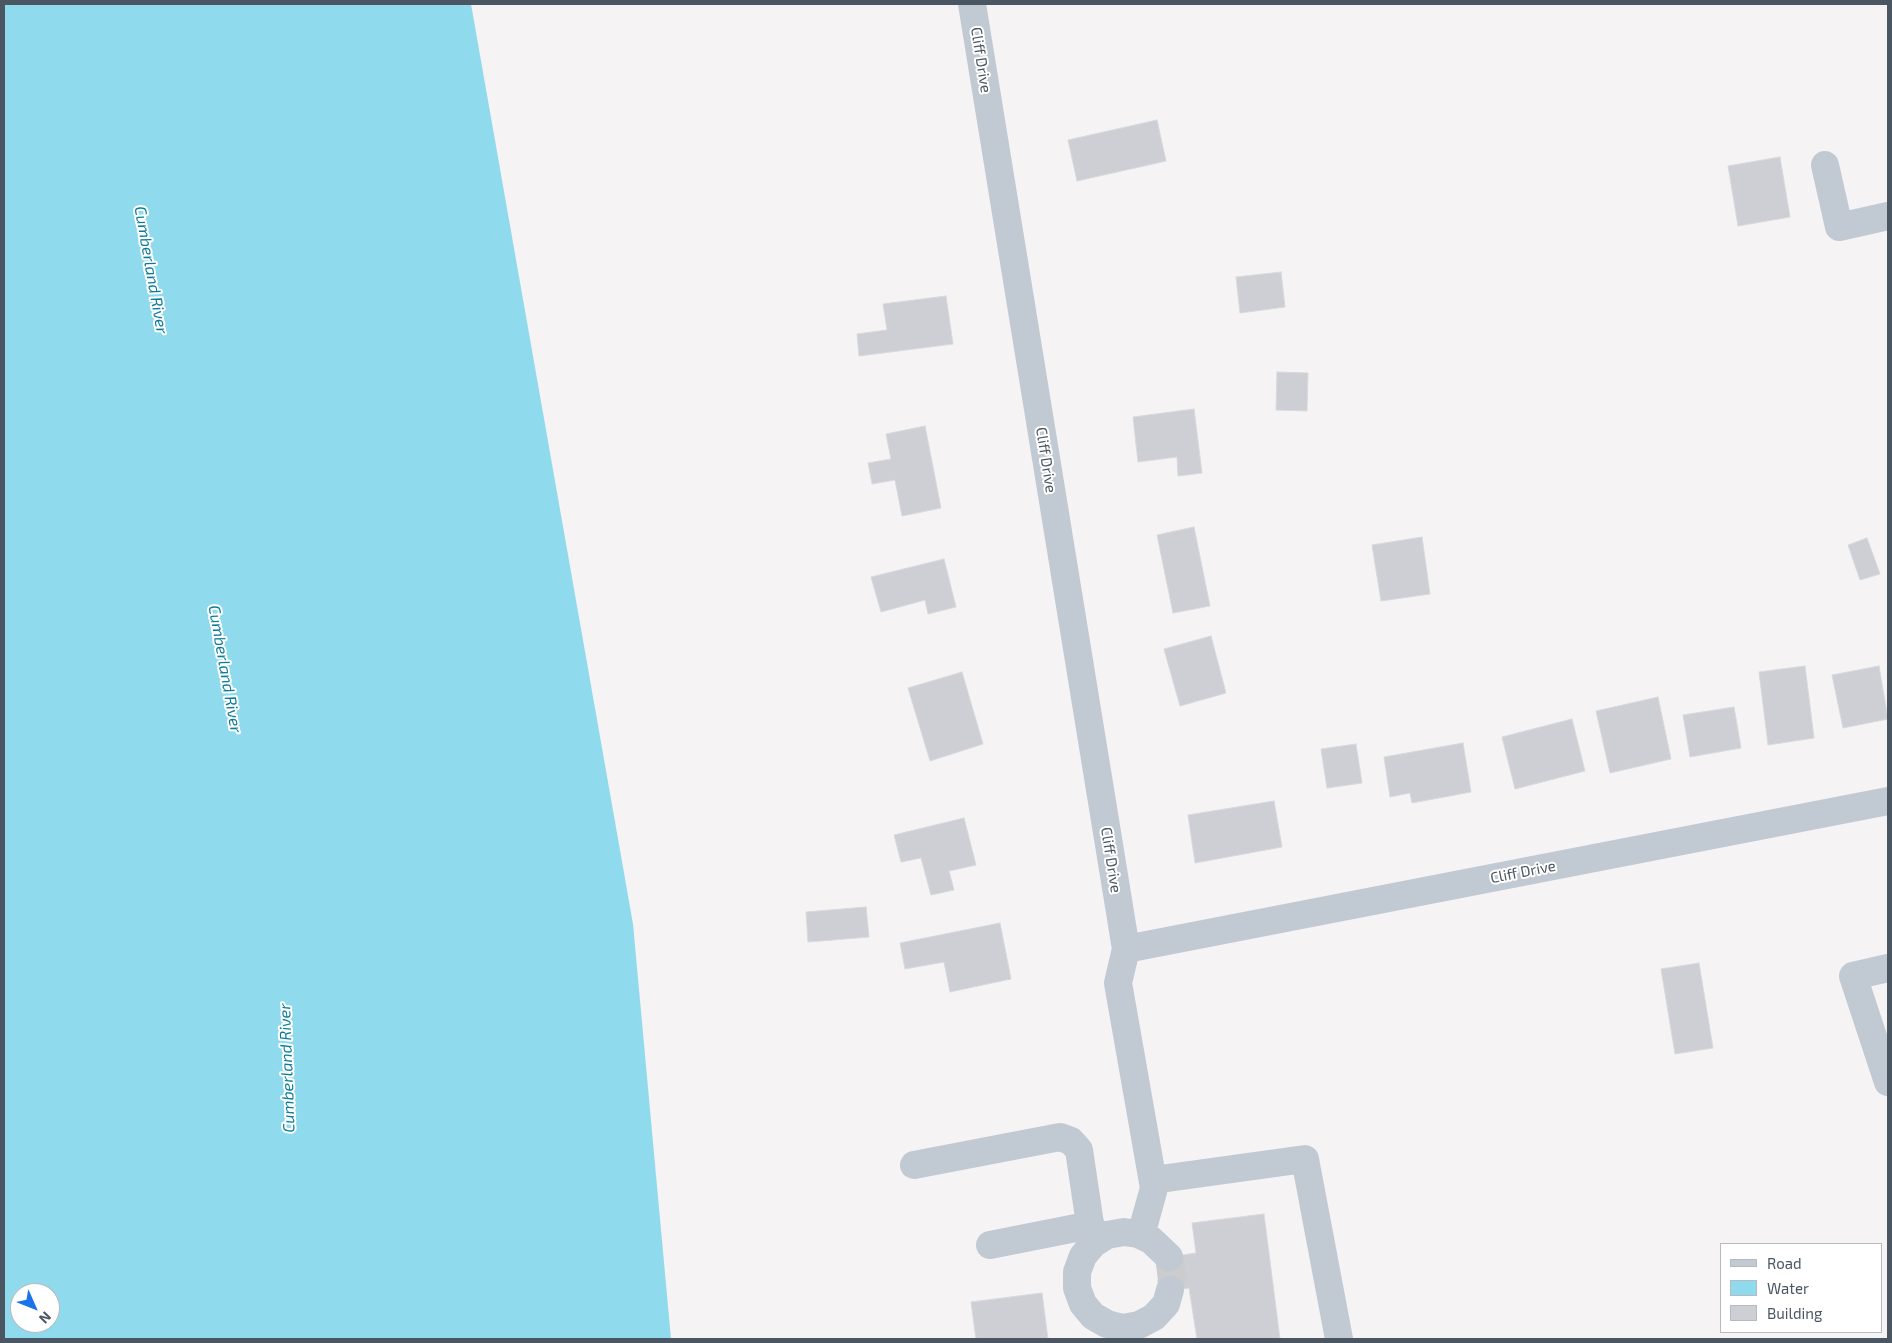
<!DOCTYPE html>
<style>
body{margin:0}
#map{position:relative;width:1892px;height:1343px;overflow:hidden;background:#f5f3f3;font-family:"Exo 2",sans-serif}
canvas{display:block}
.frame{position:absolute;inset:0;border:5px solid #4a5661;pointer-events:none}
.legend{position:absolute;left:1720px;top:1243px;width:162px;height:90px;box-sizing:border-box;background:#fff;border:1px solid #b7bbc0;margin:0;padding:6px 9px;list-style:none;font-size:15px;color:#4a5661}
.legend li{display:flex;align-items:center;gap:10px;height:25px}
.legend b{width:25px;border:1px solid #b7bbc0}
.north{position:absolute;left:10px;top:1283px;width:50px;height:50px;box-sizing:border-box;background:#fff;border:1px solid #b7bbc0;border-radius:50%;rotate:134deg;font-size:14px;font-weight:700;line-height:20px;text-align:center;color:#4a5661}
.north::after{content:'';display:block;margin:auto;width:18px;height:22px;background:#1a73e8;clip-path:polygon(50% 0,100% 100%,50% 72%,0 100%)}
</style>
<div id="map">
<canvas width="1892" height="1343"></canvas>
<div class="frame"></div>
<ul class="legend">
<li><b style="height:6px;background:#c1cad2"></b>Road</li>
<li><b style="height:14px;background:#90daee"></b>Water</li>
<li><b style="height:14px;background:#cdcfd5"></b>Building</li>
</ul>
<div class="north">N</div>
</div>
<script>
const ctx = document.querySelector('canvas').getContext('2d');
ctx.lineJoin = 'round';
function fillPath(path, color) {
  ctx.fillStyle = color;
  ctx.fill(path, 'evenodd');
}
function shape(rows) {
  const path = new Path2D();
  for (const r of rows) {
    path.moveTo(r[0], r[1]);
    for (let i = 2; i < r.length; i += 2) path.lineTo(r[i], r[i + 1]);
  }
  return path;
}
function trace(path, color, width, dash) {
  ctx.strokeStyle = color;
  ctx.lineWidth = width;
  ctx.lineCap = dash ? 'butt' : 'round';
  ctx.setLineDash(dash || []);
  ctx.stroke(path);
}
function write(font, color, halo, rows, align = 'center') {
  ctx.font = font + ' "Exo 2",sans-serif';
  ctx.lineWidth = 4;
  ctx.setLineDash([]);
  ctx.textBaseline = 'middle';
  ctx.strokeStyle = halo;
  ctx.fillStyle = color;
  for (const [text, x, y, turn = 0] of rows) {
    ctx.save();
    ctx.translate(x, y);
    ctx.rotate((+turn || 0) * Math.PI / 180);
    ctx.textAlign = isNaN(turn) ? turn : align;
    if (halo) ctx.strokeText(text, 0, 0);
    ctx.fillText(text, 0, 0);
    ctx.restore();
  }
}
fillPath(shape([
 [4,4,471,4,633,924,671,1339,4,1339],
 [20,1293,50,1293,50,1323,20,1323]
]), '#90daee');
const building = shape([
 [1157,120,1166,161,1077,181,1068,140,1157,120],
 [1780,157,1790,217,1738,226,1728,166,1780,157],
 [1281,272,1285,307,1240,313,1236,277,1281,272],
 [946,296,953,344,859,356,857,334,887,330,883,304,946,296],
 [1277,372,1308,373,1307,411,1276,410,1277,372],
 [1194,409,1202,473,1178,476,1177,457,1138,462,1133,417,1194,409],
 [925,426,941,508,902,516,895,480,872,484,868,463,891,459,886,434,925,426],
 [1194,527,1210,606,1173,613,1157,535,1194,527],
 [1422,537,1430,594,1381,601,1372,545,1422,537],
 [1867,538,1880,574,1860,580,1848,545,1867,538],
 [944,559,956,607,928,614,925,600,881,612,871,577,944,559],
 [1211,636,1226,693,1180,706,1164,649,1211,636],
 [1805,666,1814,738,1768,745,1759,672,1805,666],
 [1879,666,1888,719,1843,728,1832,675,1879,666],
 [962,672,983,744,930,761,908,688,962,672],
 [1658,697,1671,759,1610,773,1596,711,1658,697],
 [1734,707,1741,748,1690,757,1683,715,1734,707],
 [1572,719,1585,771,1515,789,1502,737,1572,719],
 [1463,743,1471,792,1412,803,1410,793,1390,797,1384,757,1463,743],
 [1356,744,1362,783,1327,788,1321,749,1356,744],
 [1274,801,1282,847,1195,863,1188,815,1274,801],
 [964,818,976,865,949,871,954,890,931,895,921,858,901,862,894,835,964,818],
 [866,907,869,937,808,942,806,912,866,907],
 [1000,923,1011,979,950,992,944,962,905,969,900,943,1000,923],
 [1699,963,1713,1048,1675,1054,1661,969,1699,963],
 [1264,1214,1280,1339,1197,1339,1189,1288,1167,1291,1162,1258,1196,1253,1192,1223,1264,1214],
 [1042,1293,1048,1339,976,1339,971,1302,1042,1293]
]);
fillPath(building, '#cdcfd5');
trace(building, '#d7d9de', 1);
trace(shape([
 [1169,1257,1172,1279,1170,1290]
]), '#caccce', 28, [28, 14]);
trace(shape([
 [972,4,1126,949,1888,801],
 [1825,165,1839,227,1888,216],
 [1126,949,1118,983,1154,1188,1141,1235],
 [1888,968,1853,976,1888,1082],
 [914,1165,1060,1137,1071,1141,1079,1150,1093,1244],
 [1153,1180,1305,1159,1339,1339],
 [990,1245,1091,1225],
 [1169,1257,1151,1240,1138,1234,1124,1232,1107,1235,1093,1244,1083,1256,1077,1272,1077,1288,1083,1304,1093,1316,1107,1324,1123,1328,1139,1325,1154,1317,1166,1304,1170,1290]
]), '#c1cad2', 28);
write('15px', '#4a5661', '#fff', [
 ["Cliff Drive",981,60,81],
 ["Cliff Drive",1046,460,81],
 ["Cliff Drive",1111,860,81],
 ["Cliff Drive",1523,872,-11]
]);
write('italic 16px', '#0c7c9b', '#fff', [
 ["Cumberland River",151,270,80],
 ["Cumberland River",225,669,80],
 ["Cumberland River",287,1068,-92]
]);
</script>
